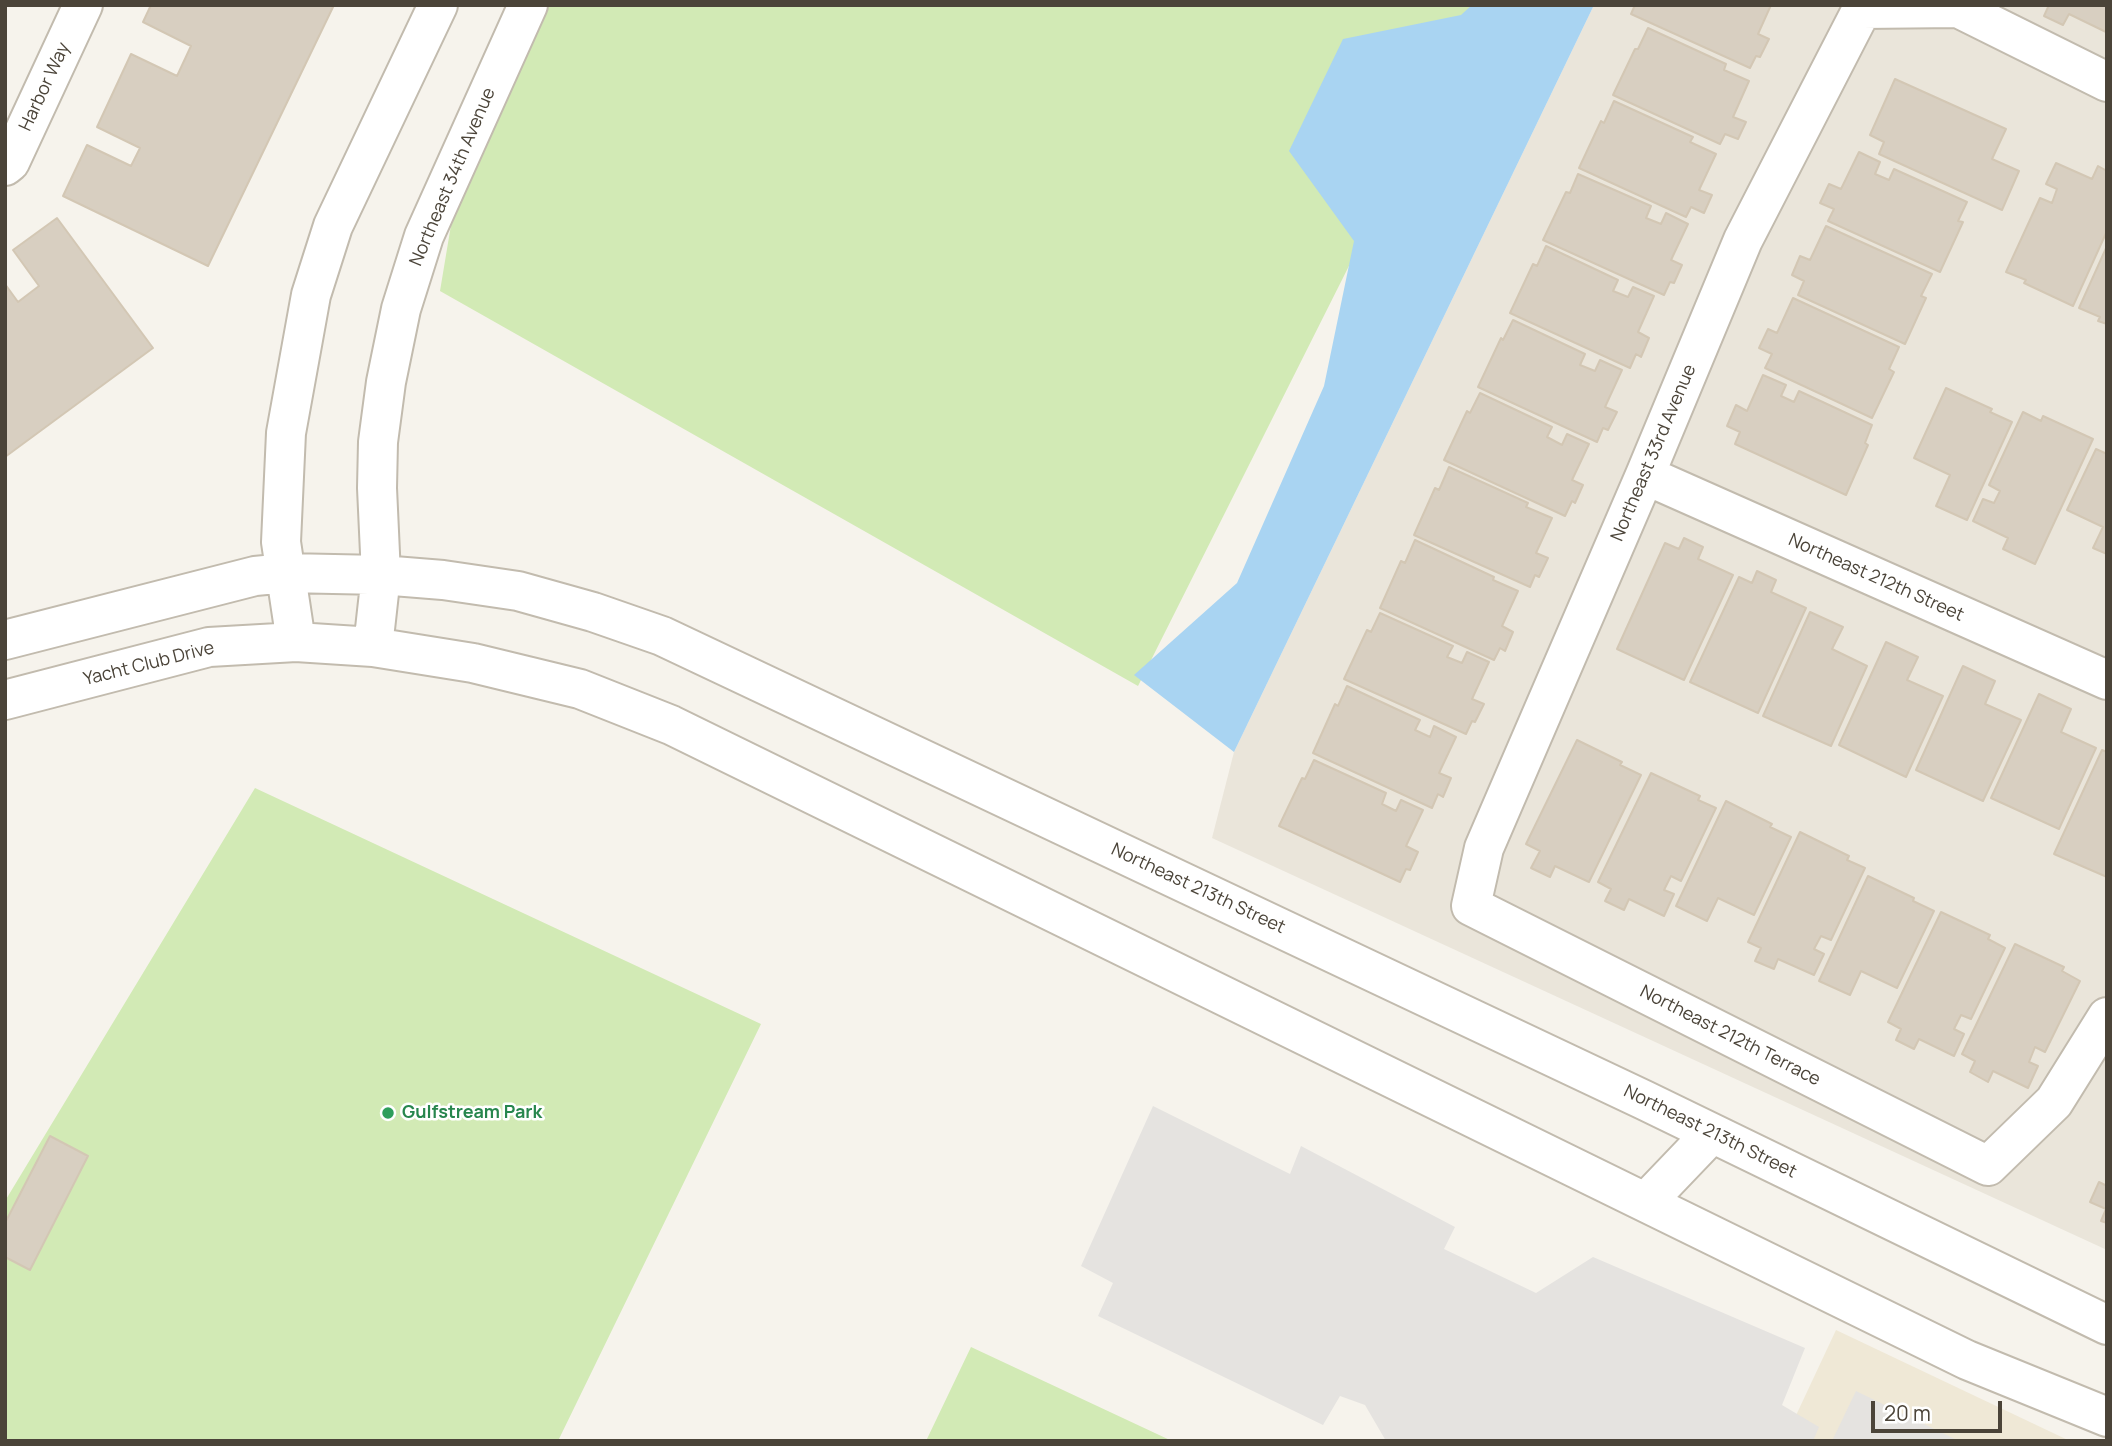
<!DOCTYPE html>
<style>
body{margin:0}
#map{position:relative;width:2112px;height:1446px;overflow:hidden;background:#f6f3ec;font-family:Manrope,sans-serif}
canvas{display:block}
.frame{position:absolute;inset:0;border:7px solid #4b4439;pointer-events:none}
.scale{position:absolute;left:1871px;top:1401px;width:131px;height:32px;box-sizing:border-box;border:4px solid #4b4439;border-top:0;padding-left:9px;font-size:21px;line-height:24px;white-space:nowrap;color:#4b4439;-webkit-text-stroke:5px #fff;paint-order:stroke}
</style>
<div id="map">
<canvas width="2112" height="1446"></canvas>
<div class="frame"></div>
<div class="scale">20 m</div>
</div>
<script>
const ctx = document.querySelector('canvas').getContext('2d');
ctx.lineJoin = 'round';
function fillPath(path, color) {
  ctx.fillStyle = color;
  ctx.fill(path, 'evenodd');
}
function shape(rows) {
  const path = new Path2D();
  for (const r of rows) {
    path.moveTo(r[0], r[1]);
    for (let i = 2; i < r.length; i += 2) path.lineTo(r[i], r[i + 1]);
  }
  return path;
}
function trace(path, color, width, dash) {
  ctx.strokeStyle = color;
  ctx.lineWidth = width;
  ctx.lineCap = dash ? 'butt' : 'round';
  ctx.setLineDash(dash || []);
  ctx.stroke(path);
}
function write(font, color, halo, rows, align = 'center') {
  ctx.font = font + ' Manrope,sans-serif';
  ctx.lineWidth = 5;
  ctx.setLineDash([]);
  ctx.textBaseline = 'middle';
  ctx.strokeStyle = halo;
  ctx.fillStyle = color;
  for (const [text, x, y, turn = 0] of rows) {
    ctx.save();
    ctx.translate(x, y);
    ctx.rotate((+turn || 0) * Math.PI / 180);
    ctx.textAlign = isNaN(turn) ? turn : align;
    if (halo) ctx.strokeText(text, 0, 0);
    ctx.fillText(text, 0, 0);
    ctx.restore();
  }
}
fillPath(shape([
 [1594,5,2107,5,2107,1250,1212,838,1234,752]
]), '#eae5da');
fillPath(shape([
 [1836,1330,2070,1441,1784,1441]
]), '#efe8d6');
fillPath(shape([
 [535,5,1480,5,1138,686,440,291,463,153],
 [255,788,761,1024,558,1441,5,1441,5,1201],
 [971,1347,1172,1441,926,1441]
]), '#d2eab5');
fillPath(shape([
 [1153,1106,1290,1174,1301,1146,1455,1227,1444,1249,1536,1293,1593,1257,1805,1348,1782,1405,1819,1427,1813,1441,1386,1441,1365,1405,1340,1396,1323,1425,1098,1316,1113,1283,1081,1266],
 [1856,1391,1959,1441,1832,1441]
]), '#e5e3e0');
fillPath(shape([
 [1472,5,1594,5,1234,752,1134,675,1237,583,1324,386,1354,241,1289,151,1343,39,1461,15]
]), '#a9d4f2');
const building = shape([
 [151,5,334,5,208,266,63,196,87,145,131,166,140,148,97,127,131,54,177,76,191,46,143,22,151,5],
 [1635,5,1771,5,1758,34,1769,39,1760,57,1756,56,1750,68,1631,14,1635,5],
 [2049,5,2107,5,2107,30,2106,32,2069,14,2063,25,2044,16,2049,5],
 [1648,28,1726,64,1724,70,1749,81,1733,117,1746,122,1738,139,1725,134,1720,144,1613,95,1635,49,1638,49,1648,28],
 [1895,79,2006,129,1992,159,2019,171,2002,210,1879,154,1884,142,1870,135,1895,79],
 [1614,101,1693,137,1690,142,1716,154,1699,190,1712,195,1704,213,1691,207,1686,217,1579,168,1601,121,1604,123,1614,101],
 [1859,152,1880,162,1875,174,1889,180,1894,169,1967,202,1958,221,1963,222,1940,272,1828,221,1834,209,1820,203,1829,184,1841,189,1859,152],
 [2056,163,2092,179,2098,166,2107,171,2107,231,2073,306,2024,283,2026,280,2006,272,2040,198,2052,203,2057,189,2046,184,2056,163],
 [1578,174,1651,206,1646,218,1661,224,1666,213,1688,224,1671,260,1682,265,1674,283,1670,282,1664,295,1543,240,1566,192,1570,193,1578,174],
 [57,218,153,348,5,457,5,284,18,302,39,286,13,250,57,218],
 [1826,226,1932,274,1921,296,1926,298,1905,344,1798,295,1804,281,1792,275,1800,256,1810,260,1826,226],
 [1546,246,1618,280,1613,291,1628,297,1633,287,1654,296,1638,332,1649,338,1641,357,1636,354,1630,368,1510,313,1533,264,1537,266,1546,246],
 [2107,246,2107,324,2098,321,2100,317,2079,308,2107,246],
 [1793,298,1899,347,1889,369,1894,372,1872,418,1765,368,1772,354,1759,348,1768,329,1777,333,1793,298],
 [1513,320,1585,354,1580,365,1595,371,1600,360,1622,370,1605,407,1617,412,1608,430,1603,428,1597,442,1478,387,1501,338,1503,340,1513,320],
 [1763,375,1786,385,1781,396,1794,402,1799,391,1872,425,1865,443,1868,445,1846,495,1735,444,1740,432,1727,426,1736,405,1747,411,1763,375],
 [1946,388,1992,409,1990,412,2012,422,1967,520,1936,506,1950,475,1914,458,1946,388],
 [1480,393,1552,427,1547,437,1562,445,1567,434,1589,444,1572,480,1583,485,1575,503,1572,501,1565,516,1444,460,1467,411,1470,413,1480,393],
 [2023,412,2041,421,2043,416,2093,439,2035,564,2003,549,2008,538,1973,521,1983,499,1994,503,2000,491,1989,485,2023,412],
 [2096,449,2107,454,2107,554,2093,548,2103,527,2067,510,2096,449],
 [1449,467,1528,503,1526,507,1552,518,1536,553,1548,558,1539,577,1535,575,1530,587,1414,535,1435,488,1439,490,1449,467],
 [1684,538,1703,547,1698,559,1733,575,1684,680,1617,649,1665,543,1679,549,1684,538],
 [1415,540,1494,577,1493,580,1518,591,1502,626,1513,632,1505,651,1500,648,1494,660,1380,608,1401,561,1405,563,1415,540],
 [1757,571,1776,580,1771,592,1806,608,1758,713,1690,682,1739,577,1752,583,1757,571],
 [1810,612,1843,627,1832,649,1867,666,1831,746,1763,716,1810,612],
 [1380,613,1453,646,1447,657,1462,663,1467,652,1489,662,1472,699,1484,704,1475,722,1472,721,1466,734,1344,679,1367,630,1371,632,1380,613],
 [1886,642,1918,657,1907,680,1943,696,1906,777,1839,745,1886,642],
 [1963,666,1995,681,1985,704,2021,720,1983,801,1916,770,1963,666],
 [1347,686,1420,720,1415,730,1430,737,1434,726,1456,737,1439,773,1451,778,1443,797,1438,794,1432,808,1313,753,1335,704,1338,706,1347,686],
 [2039,694,2071,709,2061,732,2096,748,2059,829,1991,798,2039,694],
 [1577,740,1622,762,1620,765,1641,775,1589,882,1555,866,1550,877,1531,868,1540,851,1526,844,1577,740],
 [2102,750,2107,752,2107,877,2054,854,2102,750],
 [1314,760,1386,793,1382,804,1396,811,1401,800,1423,810,1406,846,1418,852,1410,870,1406,869,1400,882,1279,826,1302,778,1305,779,1314,760],
 [1651,773,1700,796,1698,800,1716,808,1681,881,1671,876,1664,890,1674,894,1664,916,1629,899,1624,910,1605,901,1611,889,1598,882,1651,773],
 [1726,801,1772,824,1770,827,1791,837,1754,915,1718,898,1707,921,1676,906,1726,801],
 [1800,832,1849,856,1847,860,1865,868,1831,940,1821,936,1814,949,1824,954,1814,975,1778,959,1774,969,1755,961,1761,948,1748,942,1800,832],
 [1868,876,1914,898,1913,901,1934,911,1897,988,1861,971,1850,995,1819,981,1868,876],
 [1941,912,1990,935,1988,939,2005,948,1971,1019,1961,1015,1954,1029,1964,1034,1954,1056,1919,1039,1914,1049,1896,1040,1901,1029,1888,1022,1941,912],
 [2015,944,2064,967,2062,971,2080,981,2045,1052,2035,1047,2029,1062,2038,1066,2028,1088,1993,1071,1988,1082,1970,1072,1975,1061,1962,1054,2015,944],
 [50,1136,88,1156,30,1270,5,1257,5,1223,50,1136],
 [2099,1182,2107,1186,2107,1223,2101,1221,2106,1209,2090,1202,2099,1182]
]);
fillPath(building, '#d8cfc1');
trace(building, '#d3c7b4', 2);
const minor = shape([
 [2107,82,1958,8,1862,9,1743,240,1645,475,1484,848,1471,906,1988,1166,2054,1102,2107,1017],
 [5,166,10,162,83,5],
 [1645,475,2107,680],
 [5,640,255,576,286,573,381,575,443,580,518,591,593,612,662,636,1644,1100,2107,1325],
 [296,642,281,542,286,433,311,295,333,226,438,5],
 [373,647,381,575,377,488,378,442,386,382,401,309,424,236,528,5],
 [5,700,209,647,296,642,373,647,473,663,580,689,671,725,1967,1360,2107,1417],
 [1646,1202,1712,1133]
]);
trace(minor, '#c2bbae', 42);
trace(minor, '#fff', 38);
for (const [x, y, r, color] of [
 [388,1113,7,"#2e9e5b"]
]) {
  const dot = new Path2D();
  dot.arc(x, y, r, 0, 2 * Math.PI);
  ctx.fillStyle = color;
  ctx.fill(dot);
  trace(dot, '#fff', 2.5);
}
write('18px', '#4b4439', '#fff', [
 ["Harbor Way",45,87,-65],
 ["Northeast 34th Avenue",453,177,-67],
 ["Northeast 33rd Avenue",1654,453,-67],
 ["Northeast 212th Street",1876,578,24],
 ["Yacht Club Drive",149,664,-14],
 ["Northeast 213th Street",1198,889,25],
 ["Northeast 212th Terrace",1730,1036,27],
 ["Northeast 213th Street",1710,1132,26]
]);
write('bold 18px', '#27864d', '#fff', [
 ["Gulfstream Park",402,1113]
], 'left');
</script>
